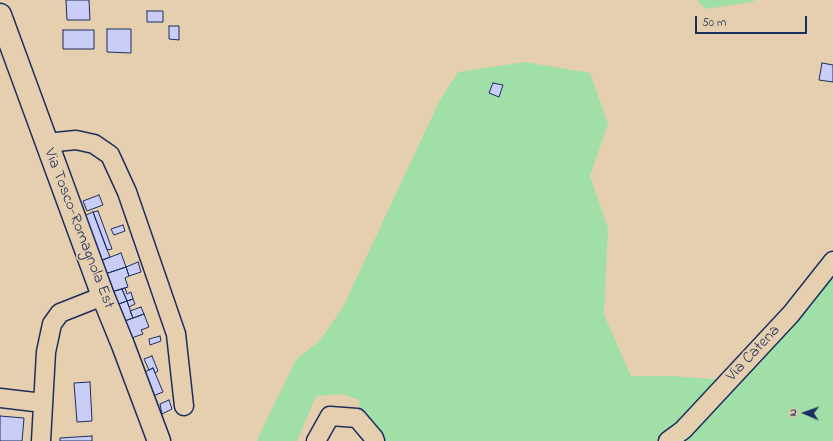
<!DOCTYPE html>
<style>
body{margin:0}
#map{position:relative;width:833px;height:441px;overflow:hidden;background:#e6cfaf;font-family:"Indie Flower",sans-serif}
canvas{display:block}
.north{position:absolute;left:785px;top:393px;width:40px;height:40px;-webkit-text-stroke:3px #e6cfaf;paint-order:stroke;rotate:272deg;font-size:11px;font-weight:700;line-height:16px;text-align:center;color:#1b2f5e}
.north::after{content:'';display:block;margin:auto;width:14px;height:18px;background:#1b2f5e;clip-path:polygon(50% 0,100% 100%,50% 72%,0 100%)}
.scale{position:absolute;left:695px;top:16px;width:112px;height:18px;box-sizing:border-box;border:2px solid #1b2f5e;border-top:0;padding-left:5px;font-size:12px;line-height:14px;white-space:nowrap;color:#1b2f5e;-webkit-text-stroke:3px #e6cfaf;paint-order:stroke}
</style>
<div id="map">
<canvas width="833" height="441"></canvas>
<div class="north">N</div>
<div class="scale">50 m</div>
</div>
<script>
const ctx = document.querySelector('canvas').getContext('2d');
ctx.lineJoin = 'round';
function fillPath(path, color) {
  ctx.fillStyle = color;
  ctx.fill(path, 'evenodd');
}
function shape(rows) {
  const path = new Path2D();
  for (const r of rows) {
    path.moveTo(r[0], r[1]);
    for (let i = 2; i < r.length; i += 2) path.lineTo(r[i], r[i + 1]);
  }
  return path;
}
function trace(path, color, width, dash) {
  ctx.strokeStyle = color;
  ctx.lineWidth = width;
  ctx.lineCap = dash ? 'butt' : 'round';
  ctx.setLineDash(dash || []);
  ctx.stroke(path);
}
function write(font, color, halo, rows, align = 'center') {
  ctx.font = font + ' "Indie Flower",sans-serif';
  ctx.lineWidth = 3.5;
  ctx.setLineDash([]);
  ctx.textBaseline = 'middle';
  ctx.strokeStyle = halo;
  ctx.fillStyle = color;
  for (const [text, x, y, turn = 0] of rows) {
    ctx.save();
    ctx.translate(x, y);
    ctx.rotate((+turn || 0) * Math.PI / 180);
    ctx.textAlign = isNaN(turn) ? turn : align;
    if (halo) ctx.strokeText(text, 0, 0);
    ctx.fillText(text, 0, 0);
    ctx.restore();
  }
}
fillPath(shape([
 [698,0,755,0,752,2,706,9,698,2],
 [525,62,590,73,608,124,590,176,608,228,604,315,631,376,672,376,742,381,833,268,833,441,362,441,359,400,343,394,316,396,297,441,257,441,264,425,296,360,319,341,342,309,440,100,458,72]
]), '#a0dfa7');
const building = shape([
 [66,0,89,0,90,20,67,20,66,0],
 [147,11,163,11,163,22,147,22,147,11],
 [169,26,179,26,179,40,169,39,169,26],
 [107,29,131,29,131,53,107,52,107,29],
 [63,30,94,30,94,49,63,49,63,30],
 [822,63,833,65,833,82,819,80,822,63],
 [493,83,503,85,499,97,489,93,493,83],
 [99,195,103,205,87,211,83,201,99,195],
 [98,211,112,249,107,250,93,212,98,211],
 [93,212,110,257,100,261,84,216,93,212],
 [123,225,125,231,114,235,111,229,123,225],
 [121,253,126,267,105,274,100,261,121,253],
 [138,262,141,272,129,276,126,267,138,262],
 [126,267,129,276,125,278,128,287,111,292,105,274,126,267],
 [125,288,127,294,131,292,133,299,127,301,122,289,125,288],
 [122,289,127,301,116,305,111,292,122,289],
 [133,299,135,304,129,307,127,301,133,299],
 [127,301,133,318,122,322,116,305,127,301],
 [141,307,144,314,133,318,130,311,141,307],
 [144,314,149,327,141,330,143,334,129,339,122,322,144,314],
 [160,336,161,341,150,345,149,339,160,336],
 [152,356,158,371,155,373,153,368,149,370,144,359,152,356],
 [153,368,163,392,153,396,143,373,153,368],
 [90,382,92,421,77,422,74,383,90,382],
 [169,400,172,409,162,414,160,404,169,400],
 [0,416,24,418,22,441,0,441,0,416],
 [92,436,92,441,60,441,60,438,92,436]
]);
fillPath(building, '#cacef6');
trace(building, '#1b2f5e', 1);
const minor = shape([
 [46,143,76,140,94,144,110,155,127,192,176,334,184,406],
 [0,398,43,403],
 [41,441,46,352,52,324,60,313,103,296],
 [316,441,330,416,357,418,374,438,375,441],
 [668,441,683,430,791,314,833,261]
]);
const major = shape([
 [0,15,103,296,123,345,159,441]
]);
trace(minor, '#1b2f5e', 21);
trace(major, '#1b2f5e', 25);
trace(minor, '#e6cfaf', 18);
trace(major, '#e6cfaf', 22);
write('16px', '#1b2f5e', '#e6cfaf', [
 ["Via Tosco-Romagnola Est",78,229,69],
 ["Via Catena",754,354,-47]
]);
</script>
